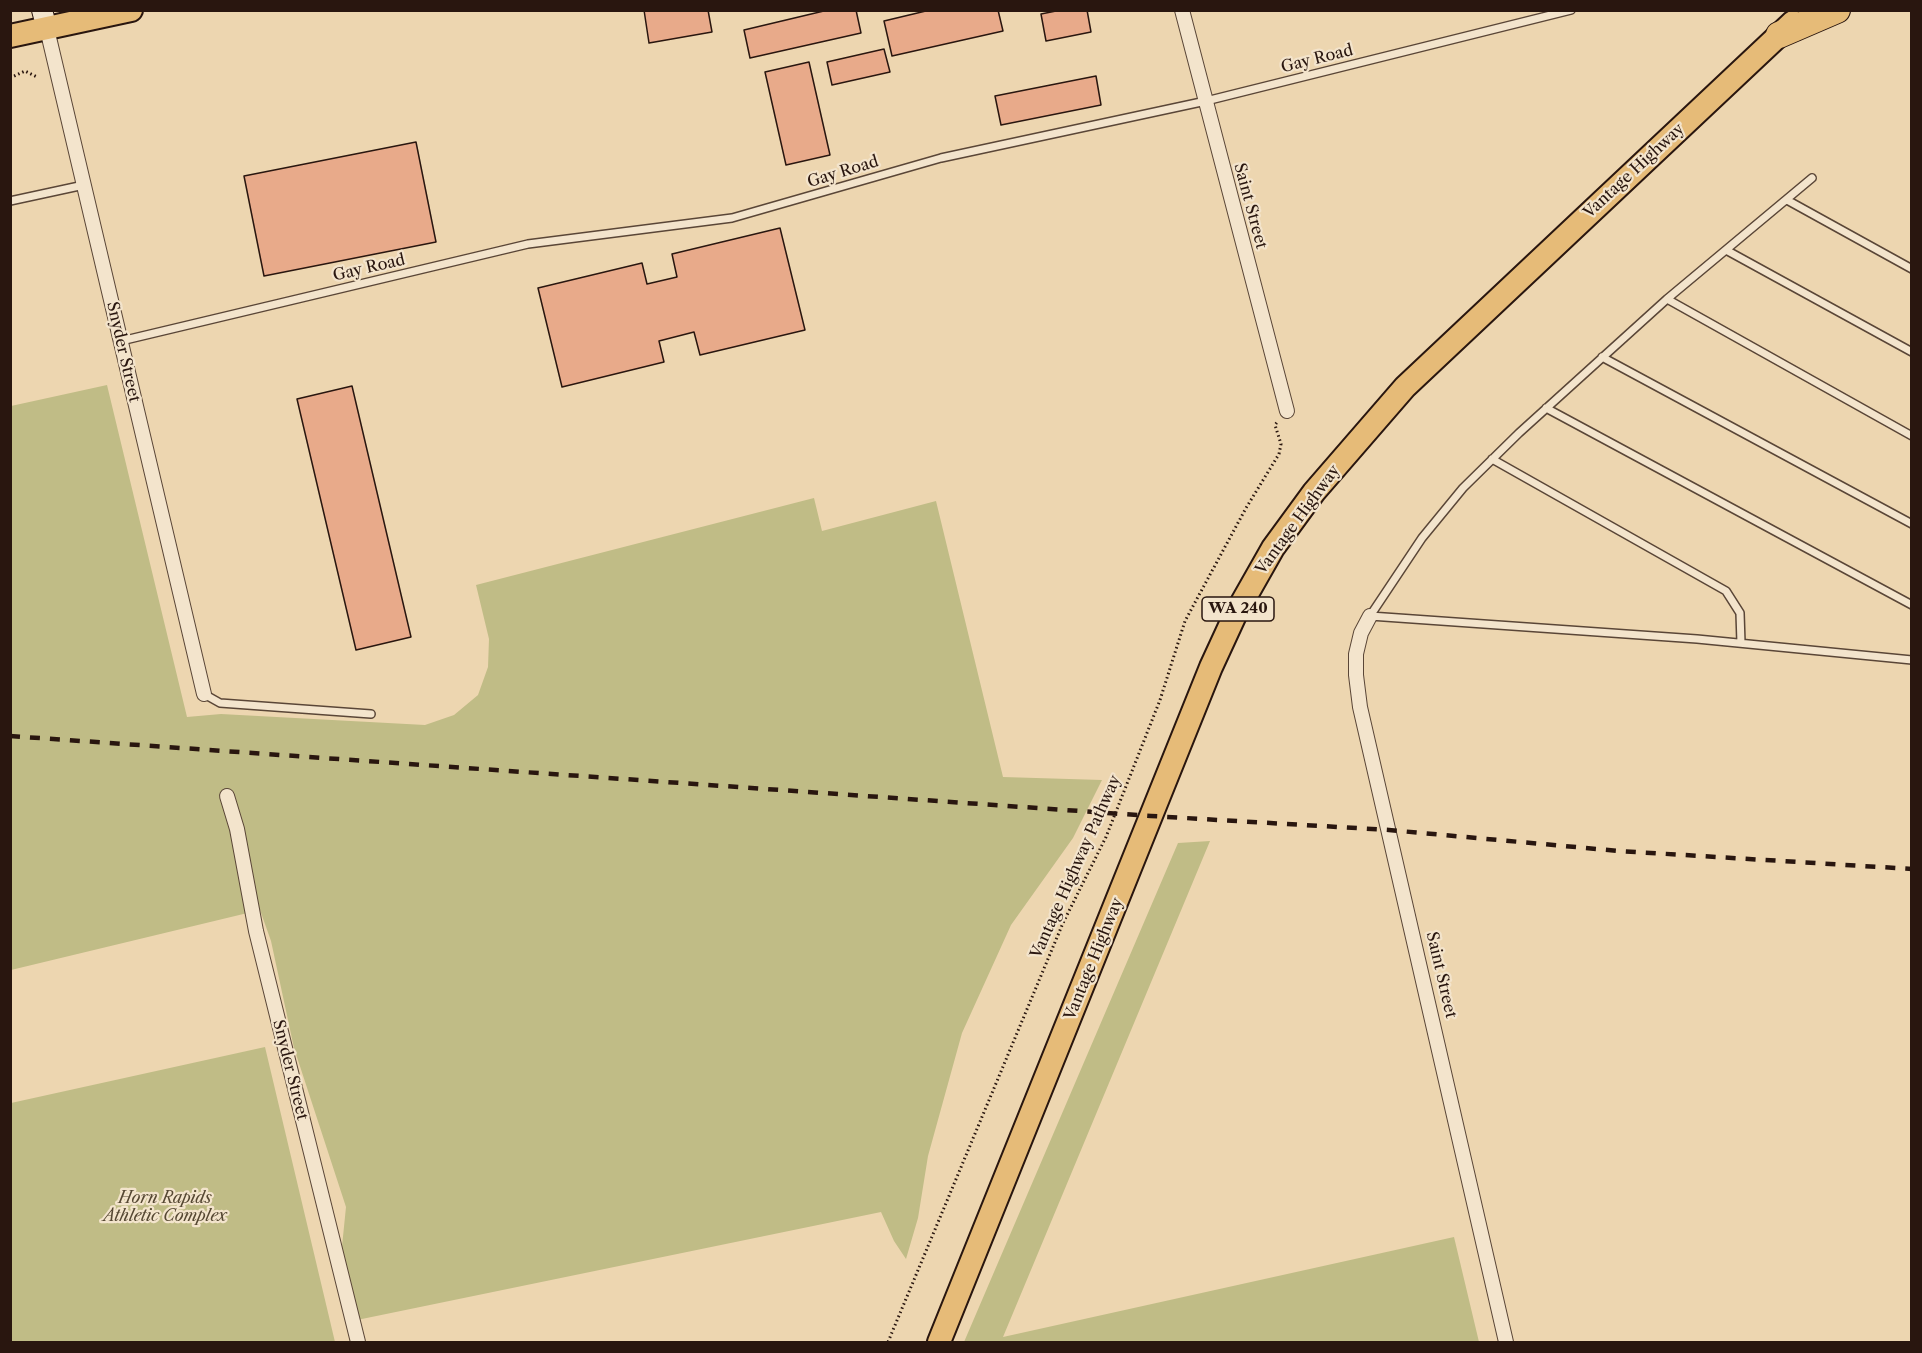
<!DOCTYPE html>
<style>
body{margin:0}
#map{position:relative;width:1922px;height:1353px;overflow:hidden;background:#edd6b0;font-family:"Libre Caslon Text",serif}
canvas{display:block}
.frame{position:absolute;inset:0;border:12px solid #29160f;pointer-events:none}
</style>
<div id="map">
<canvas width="1922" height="1353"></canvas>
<div class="frame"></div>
</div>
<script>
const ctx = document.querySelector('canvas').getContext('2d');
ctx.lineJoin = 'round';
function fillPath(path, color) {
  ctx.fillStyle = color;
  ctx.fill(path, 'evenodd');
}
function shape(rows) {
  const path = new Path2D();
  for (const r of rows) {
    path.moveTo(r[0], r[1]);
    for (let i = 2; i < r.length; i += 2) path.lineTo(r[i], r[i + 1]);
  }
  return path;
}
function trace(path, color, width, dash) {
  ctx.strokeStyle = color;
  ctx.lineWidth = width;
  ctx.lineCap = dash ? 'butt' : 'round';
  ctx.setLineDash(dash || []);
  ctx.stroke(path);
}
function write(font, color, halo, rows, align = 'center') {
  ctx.font = font + ' "Libre Caslon Text",serif';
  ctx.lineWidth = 4.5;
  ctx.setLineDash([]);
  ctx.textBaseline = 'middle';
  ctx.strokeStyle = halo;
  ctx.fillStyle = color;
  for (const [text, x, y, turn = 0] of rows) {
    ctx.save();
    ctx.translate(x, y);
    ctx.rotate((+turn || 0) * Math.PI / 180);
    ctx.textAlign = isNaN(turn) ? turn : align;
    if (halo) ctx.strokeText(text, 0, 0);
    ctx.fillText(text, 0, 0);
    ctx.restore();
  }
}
fillPath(shape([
 [107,385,187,717,221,714,425,725,454,715,478,695,488,667,489,639,476,585,814,498,822,531,936,501,1003,777,1102,780,1073,838,1011,925,962,1033,928,1156,918,1218,906,1259,894,1241,881,1212,357,1320,340,1266,346,1207,294,1048,271,941,260,910,11,970,11,406],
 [1210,841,1003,1337,1454,1237,1479,1342,964,1342,1178,843],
 [265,1047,335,1342,11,1342,11,1103]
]), '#c0bc86');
const building = shape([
 [644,10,708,10,712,32,649,43,644,10],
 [828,10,856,10,861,33,750,58,744,30,828,10],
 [930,10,998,10,1003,31,892,56,884,21,930,10],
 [1061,10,1087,10,1091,32,1046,41,1041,14,1061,10],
 [884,49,890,72,832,85,827,62,884,49],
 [809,62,830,155,786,165,765,72,809,62],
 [1096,76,1101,105,1001,125,995,96,1096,76],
 [416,142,436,242,264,276,244,176,416,142],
 [780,228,805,330,700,355,694,332,659,341,664,362,562,387,538,288,642,263,647,284,677,277,672,254,780,228],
 [352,386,411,637,356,650,297,399,352,386]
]);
fillPath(building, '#e8aa8a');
trace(building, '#29160f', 1.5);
const lane = shape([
 [1787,200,1912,269],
 [10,201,84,185],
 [1726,250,1912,352],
 [1667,299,1812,178],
 [121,341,528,244,732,218,941,158,1206,101,1571,10],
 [1602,357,1912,524],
 [1546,408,1912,605],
 [1912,436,1667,299,1519,433,1463,488,1422,538,1370,616,1697,639,1912,660],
 [1492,459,1726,591,1740,613,1741,643],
 [204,694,220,703,371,714]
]);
const street = shape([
 [1182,10,1287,411],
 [47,29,204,694],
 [1370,616,1361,633,1356,654,1356,675,1360,707,1506,1342],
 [227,796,237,829,256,931,358,1342]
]);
const secondary = shape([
 [42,10,47,29]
]);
const primary = shape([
 [10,36,131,10],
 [939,1342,1211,667,1235,615,1273,548,1314,492,1405,387,1793,22]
]);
const highway = shape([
 [1779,35,1837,10]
]);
trace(lane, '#5a4637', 10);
trace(street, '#5a4637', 16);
trace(secondary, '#29160f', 22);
trace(primary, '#29160f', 26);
trace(highway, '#29160f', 28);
trace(shape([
 [10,78,25,71,37,77],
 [888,1342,1063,923,1106,837,1160,700,1185,621,1246,508,1279,454,1281,444,1275,425,1278,421]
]), '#29160f', 3, [1.5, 3]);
trace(lane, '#f3e4cc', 7);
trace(street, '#f3e4cc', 14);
trace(secondary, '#f3e4cc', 20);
trace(primary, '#e6bb78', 22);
trace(highway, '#e6bb78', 26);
trace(shape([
 [10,736,1151,816,1389,830,1619,851,1912,869]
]), '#29160f', 4.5, [10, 10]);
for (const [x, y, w] of [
 [1238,609,72]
]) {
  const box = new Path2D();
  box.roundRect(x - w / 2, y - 12, w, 24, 4.5);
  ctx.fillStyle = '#f3e4cc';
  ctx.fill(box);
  trace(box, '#29160f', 1.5);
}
write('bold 15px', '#29160f', null, [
 ["WA 240",1238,609]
]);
write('16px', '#29160f', '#f3e4cc', [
 ["Gay Road",1317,59,-14],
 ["Vantage Highway",1634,171,-43],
 ["Gay Road",843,172,-17],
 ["Saint Street",1250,206,75],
 ["Gay Road",369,268,-13],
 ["Snyder Street",123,352,77],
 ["Vantage Highway",1298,520,-54],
 ["Vantage Highway Pathway",1076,867,-66],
 ["Vantage Highway",1094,959,-68],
 ["Saint Street",1441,975,77],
 ["Snyder Street",290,1070,76]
]);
write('italic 16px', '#564833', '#f3e4cc', [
 ["Horn Rapids",165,1198],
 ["Athletic Complex",165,1216]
]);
</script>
